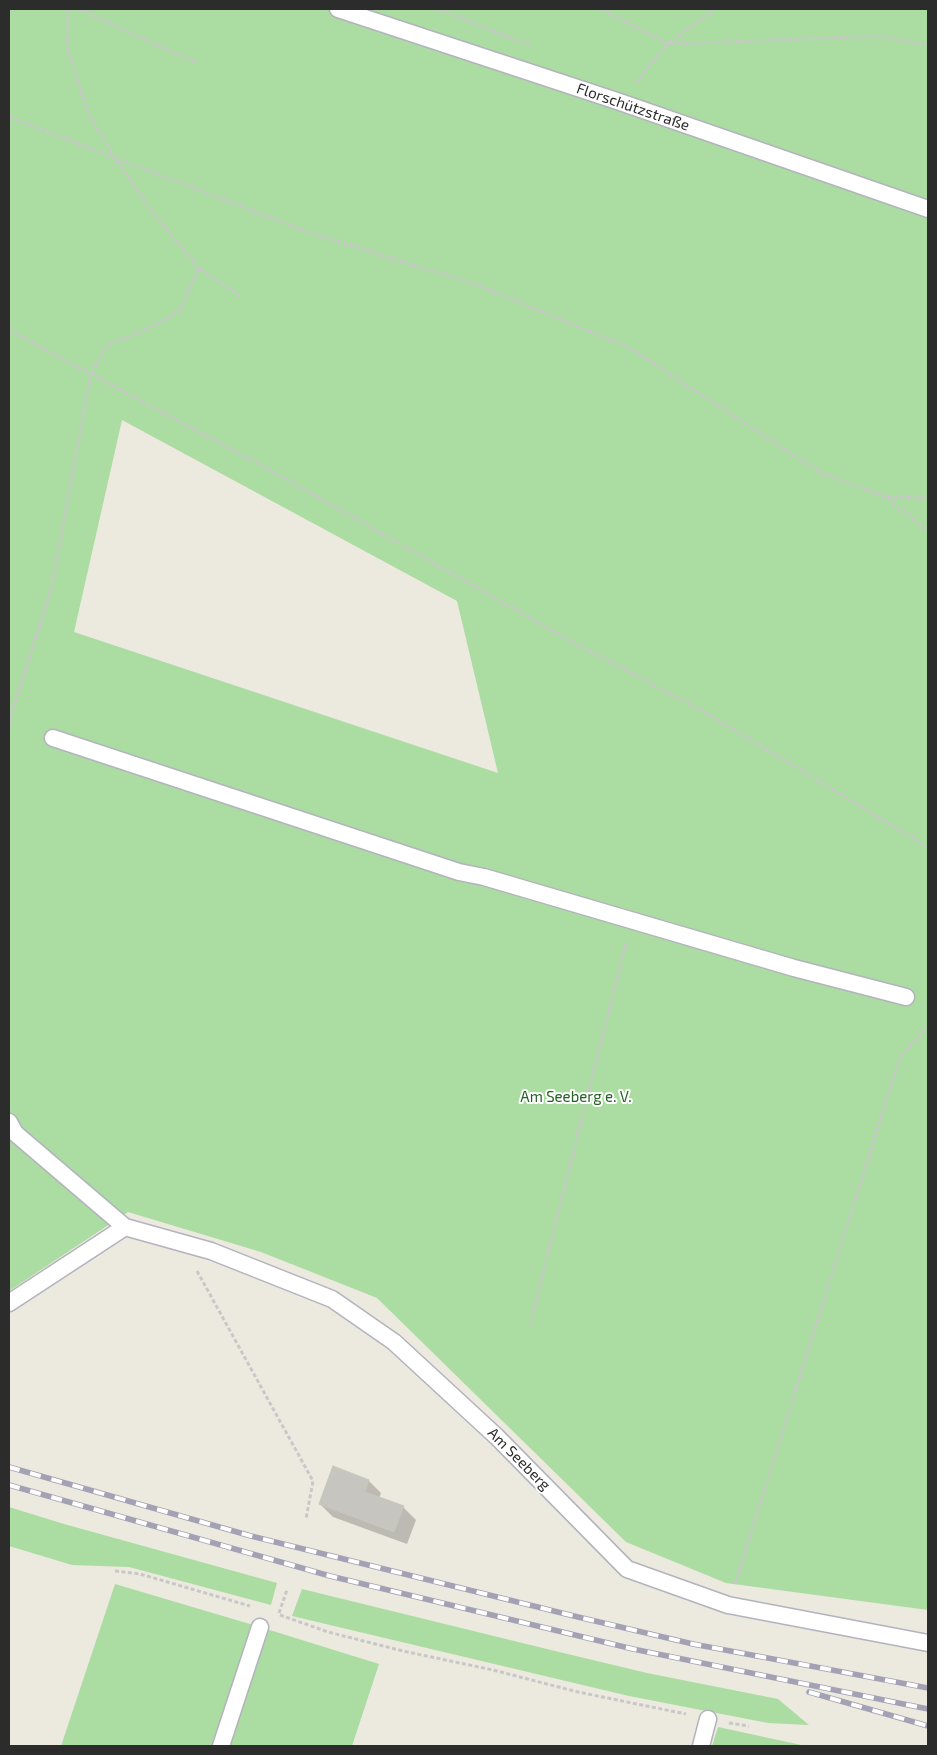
<!DOCTYPE html>
<meta charset="utf-8">
<style>
body{margin:0}
#map{position:relative;width:937px;height:1755px;overflow:hidden;background:#ece9df;font-family:"Exo 2",sans-serif}
canvas{display:block}
.frame{position:absolute;inset:0;border:10px solid #2c2c2c;pointer-events:none}
</style>
<div id="map">
<canvas width="937" height="1755"></canvas>
<div class="frame"></div>
</div>
<script>
const ctx = document.querySelector('canvas').getContext('2d');
ctx.lineJoin = 'round';
function fillPath(path, color) {
  ctx.fillStyle = color;
  ctx.fill(path, 'evenodd');
}
function shape(rows) {
  const path = new Path2D();
  for (const r of rows) {
    path.moveTo(r[0], r[1]);
    for (let i = 2; i < r.length; i += 2) path.lineTo(r[i], r[i + 1]);
  }
  return path;
}
function trace(path, color, width, dash) {
  ctx.strokeStyle = color;
  ctx.lineWidth = width;
  ctx.lineCap = dash ? 'butt' : 'round';
  ctx.setLineDash(dash || []);
  ctx.stroke(path);
}
function write(font, color, halo, rows, align = 'center') {
  ctx.font = font + ' "Exo 2",sans-serif';
  ctx.lineWidth = 4;
  ctx.setLineDash([]);
  ctx.textBaseline = 'middle';
  ctx.strokeStyle = halo;
  ctx.fillStyle = color;
  for (const [text, x, y, turn = 0] of rows) {
    ctx.save();
    ctx.translate(x, y);
    ctx.rotate((+turn || 0) * Math.PI / 180);
    ctx.textAlign = isNaN(turn) ? turn : align;
    if (halo) ctx.strokeText(text, 0, 0);
    ctx.fillText(text, 0, 0);
    ctx.restore();
  }
}
fillPath(shape([
 [9,9,928,9,928,1610,726,1583,626,1542,377,1298,261,1252,128,1212,9,1291],
 [122,420,457,601,498,773,74,632],
 [9,1507,64,1524,277,1583,271,1605,129,1567,72,1565,9,1546],
 [115,1584,260,1627,379,1664,352,1746,61,1746],
 [302,1589,555,1651,647,1673,778,1699,809,1725,768,1723,629,1696,292,1616],
 [718,1727,806,1746,712,1746]
]), '#abdca2');
fillPath(shape([
 [334,1468,369,1481,381,1493,379,1499,403,1507,416,1520,407,1544,333,1517,320,1504]
]), '#0003');
const building = shape([
 [333,1466,369,1480,365,1492,404,1506,394,1532,319,1504,333,1466]
]);
fillPath(building, '#c7c5bf');
trace(building, '#c7c5b9', 1);
const lane = shape([
 [338,9,620,102,928,209],
 [53,738,459,872,484,877,794,968,906,997],
 [9,1122,15,1133,125,1227,211,1251,332,1299,394,1342,497,1437,627,1569,728,1605,928,1643],
 [9,1303,125,1227],
 [221,1746,260,1627],
 [701,1746,708,1719]
]);
trace(lane, '#b3b3be', 19);
trace(shape([
 [68,9,68,50,88,112,114,157,154,214,199,268,240,296],
 [79,9,198,64],
 [437,9,529,45],
 [601,9,668,44,878,36,928,45],
 [635,83,668,44,715,9],
 [9,117,308,232,480,286,630,348,821,473,887,497,928,498],
 [9,330,272,471,567,639,708,714,928,847],
 [887,498,928,531],
 [9,727,12,712,51,590,91,374,107,345,140,332,179,312,199,268],
 [197,1271,313,1481,306,1519],
 [530,1325,626,943],
 [115,1571,140,1574,250,1606],
 [735,1584,900,1057,928,1026],
 [279,1613,287,1590],
 [280,1615,328,1632,403,1651,493,1670,578,1692,686,1714],
 [729,1723,749,1726]
]), '#c8c8c8', 3, [4, 2.5]);
trace(lane, '#fff', 16);
const rail = shape([
 [9,1467,251,1536,578,1617,693,1644,928,1688],
 [9,1485,330,1576,633,1649,928,1709],
 [809,1692,928,1726]
]);
trace(rail, '#a3a2b4', 5.5);
trace(rail, '#fff', 4, [11]);
write('15px', '#2c2c2c', '#fff', [
 ["Florschützstraße",633,107,19],
 ["Am Seeberg",519,1459,45]
]);
write('15px', '#246123', '#fff', [
 ["Am Seeberg e. V.",576,1097]
]);
</script>
